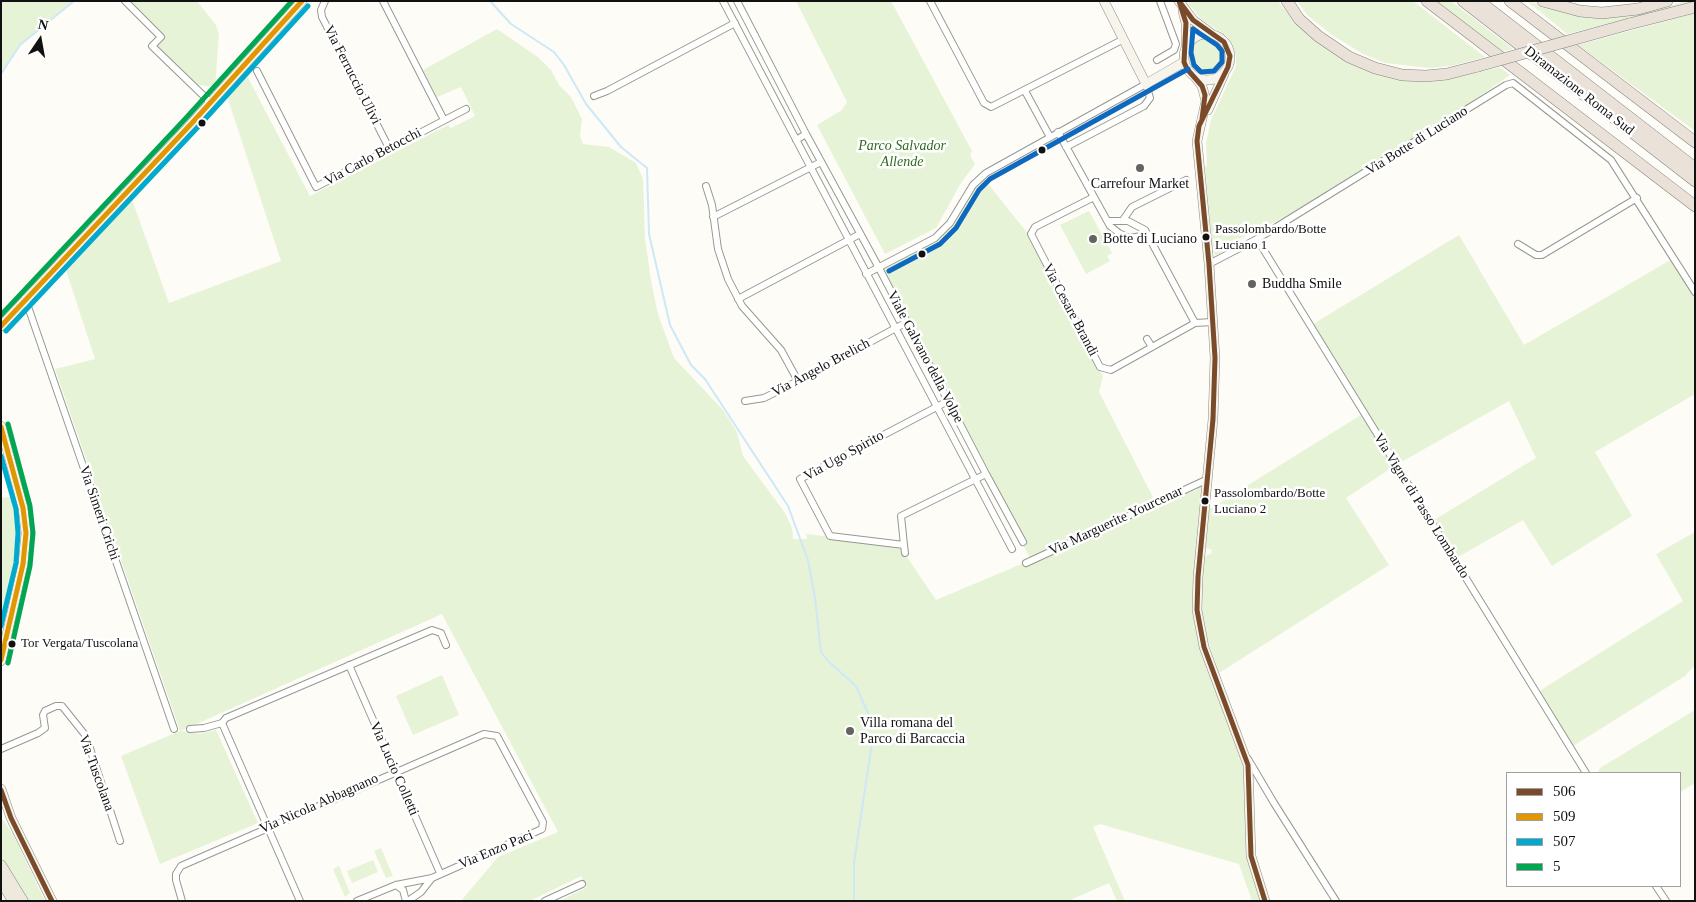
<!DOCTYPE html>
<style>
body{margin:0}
#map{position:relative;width:1696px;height:902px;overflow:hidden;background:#fdfcf7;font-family:"Times New Roman",serif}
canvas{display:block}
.frame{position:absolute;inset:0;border:2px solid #111;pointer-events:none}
.legend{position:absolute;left:1506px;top:772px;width:175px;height:115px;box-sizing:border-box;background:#fff;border:1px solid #a0a0a0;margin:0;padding:6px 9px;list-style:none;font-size:15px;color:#111}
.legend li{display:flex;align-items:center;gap:10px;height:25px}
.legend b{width:25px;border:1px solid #a0a0a0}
.north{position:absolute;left:15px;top:15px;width:50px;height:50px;-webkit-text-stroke:4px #fff;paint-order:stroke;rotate:12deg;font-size:14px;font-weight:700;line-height:20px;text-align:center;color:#111}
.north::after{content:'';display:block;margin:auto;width:18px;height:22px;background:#111;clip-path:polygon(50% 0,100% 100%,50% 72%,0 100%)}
</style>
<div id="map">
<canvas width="1696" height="902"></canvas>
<div class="frame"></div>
<ul class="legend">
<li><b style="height:6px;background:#7a4b2a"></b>506</li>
<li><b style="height:6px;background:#e09702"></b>509</li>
<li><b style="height:6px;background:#00a9ce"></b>507</li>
<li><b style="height:6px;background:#00a651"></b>5</li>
</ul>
<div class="north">N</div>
</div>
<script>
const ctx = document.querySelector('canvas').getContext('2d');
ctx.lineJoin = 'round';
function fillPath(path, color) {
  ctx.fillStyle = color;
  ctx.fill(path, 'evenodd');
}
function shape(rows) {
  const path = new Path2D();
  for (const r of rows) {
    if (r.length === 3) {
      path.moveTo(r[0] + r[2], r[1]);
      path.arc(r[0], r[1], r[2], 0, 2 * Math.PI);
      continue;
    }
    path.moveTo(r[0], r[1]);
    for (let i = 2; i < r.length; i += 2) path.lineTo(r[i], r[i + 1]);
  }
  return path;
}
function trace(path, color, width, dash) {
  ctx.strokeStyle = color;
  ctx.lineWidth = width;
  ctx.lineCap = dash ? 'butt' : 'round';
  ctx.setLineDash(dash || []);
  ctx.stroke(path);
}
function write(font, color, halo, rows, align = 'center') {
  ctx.font = font + ' "Times New Roman",serif';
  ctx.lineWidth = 5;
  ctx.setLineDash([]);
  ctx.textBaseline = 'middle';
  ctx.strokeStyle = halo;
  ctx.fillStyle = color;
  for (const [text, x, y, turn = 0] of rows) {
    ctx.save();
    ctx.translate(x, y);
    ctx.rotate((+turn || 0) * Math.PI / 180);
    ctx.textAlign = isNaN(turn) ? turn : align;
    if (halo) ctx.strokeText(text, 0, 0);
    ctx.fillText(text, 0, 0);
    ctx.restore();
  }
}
fillPath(shape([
 [1,1,74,1,20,45,1,74],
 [125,1,197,1,216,25,219,34,215,87,198,85,152,46,161,37],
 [796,1,891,1,972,151,970,155,975,164,961,183,936,228,885,254,817,125,842,110,847,102],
 [1186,1,1278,1,1293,20,1350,60,1450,79,1500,67,1510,75,1457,112,1385,158,1283,218,1239,239,1216,256,1213,252,1205,167,1207,166,1206,143,1211,120,1236,66,1236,56,1227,36,1202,20],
 [1297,1,1413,1,1485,57,1451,66,1429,68,1385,63,1363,54,1332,35,1307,15],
 [1434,1,1451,1,1513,49,1501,52],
 [1527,1,1548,7,1647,12,1686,1,1695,2,1567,34],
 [1695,13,1695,131,1578,45],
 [497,29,539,58,551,70,559,85,571,97,582,119,580,136,583,144,609,147,636,163,643,179,645,238,651,281,658,314,674,358,723,410,737,432,743,456,785,513,792,528,793,539,807,539,806,534,904,545,905,554,936,600,1031,560,879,268,935,238,982,176,1028,234,1103,376,1099,392,1157,505,1196,490,1200,486,1203,487,1193,604,1194,618,1245,762,1247,826,1263,901,1252,901,1239,864,1100,824,1093,827,1125,901,1117,901,1109,883,1068,901,560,901,587,887,581,876,530,901,461,901,498,857,558,832,442,614,181,731,200,734,216,730,258,823,160,864,121,756,180,731,55,369,95,359,65,267,130,194,169,303,281,261,226,93,245,72,310,196,448,125,451,128,475,116,461,87,437,97,423,70],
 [1207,57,18],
 [1089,211,1112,253,1107,256,1110,261,1086,274,1060,225],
 [1459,235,1524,345,1674,258,1695,292,1695,394,1595,452,1632,516,1552,566,1523,520,1458,557,1434,520,1536,458,1509,401,1396,465,1346,498,1389,565,1219,673,1201,620,1200,598,1204,556,1211,554,1212,550,1204,547,1208,510,1364,413,1310,326],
 [13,496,18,514,20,537,16,575,1,636,1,498],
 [1695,532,1695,665,1685,676,1570,748,1536,693,1683,601,1656,554],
 [442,675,459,715,413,735,396,696],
 [1695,710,1695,783,1680,792,1680,773,1598,773,1600,768],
 [1,817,13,834,45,901,27,901,1,856],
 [381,848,393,876,386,878,374,851],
 [373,860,378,872,352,883,347,871],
 [339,866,350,893,345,897,333,869]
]), '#e7f3d7');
trace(shape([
 [490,1,511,24,554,52,564,65,586,104,621,147,647,168,649,234,670,325,691,365,705,379,720,402,788,506,808,560,815,598,821,652,829,662,856,686,871,720],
 [1,74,20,45,74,1],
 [854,901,854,863,872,742]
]), '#cde8f7', 2);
const street = shape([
 [125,1,161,37,152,46,210,102],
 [325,1,321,10,322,17,389,148],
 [383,1,444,120],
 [723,1,1012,549],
 [737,1,806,134],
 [930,1,984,103,991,107,1124,39],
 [1157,60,1174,50,1176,44,1160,1],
 [257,71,316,187,466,109],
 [1025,91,1050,137],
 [594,96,607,91,735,23],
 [1058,132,1110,226,1119,233,1129,238,1148,235],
 [796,140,806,134,879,268,907,322,948,401,986,474,901,516,904,545,830,536,800,479,948,401],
 [706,186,712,205,718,249,728,279,742,306,781,350,798,381],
 [1094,197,1035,227,1031,234,1100,367,1111,370,1195,323,1213,322],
 [713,217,821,162],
 [1123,220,1132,207,1186,180],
 [1108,221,1128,221,1145,230,1195,323],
 [1257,239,1586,773],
 [1518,244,1536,255,1542,255,1637,198],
 [1209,264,1257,239,1506,85,1513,83,1611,160,1695,292],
 [866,274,935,238,950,223,973,185,986,173,1146,84,1150,98,1144,106,1066,147],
 [25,298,174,729],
 [738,299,860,234],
 [1147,339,1152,347],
 [745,401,764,398,798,381,907,322],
 [986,474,1023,542],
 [904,545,905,553],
 [1026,563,1206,480],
 [349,665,440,873],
 [222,723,300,901],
 [190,729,204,728,222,723,226,718,432,630,441,633,446,645],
 [1,749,38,733,45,728,43,715,45,711,56,706,62,706,86,736,120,841],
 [1248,759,1274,803,1336,901],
 [396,885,403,890,406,901],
 [1656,886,1666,901],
 [182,901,176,880,176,874,181,866,484,734,497,736,543,822,542,829,432,878,396,885,357,901],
 [408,901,421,892,432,878],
 [545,901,582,884]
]);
const secondary = shape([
 [1104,1,1146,84,1184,62],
 [1179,1,1193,20,1212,34],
 [1183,11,1186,23,1186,45],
 [1207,57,23],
 [1195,77,1202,86,1206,101,1197,141,1209,264,1215,358,1213,419,1198,577,1197,610,1204,647,1248,765,1251,856,1265,901],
 [1208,110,1224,74],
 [1,326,192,123,302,1],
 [1,426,23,508,26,533,23,564,1,661],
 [1,789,11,818,52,901]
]);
const primary = shape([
 [1,865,23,901],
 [1,881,13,901]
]);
const highway = shape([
 [1287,1,1299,19,1318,36,1349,57,1375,68,1402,75,1426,76,1447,74,1478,66],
 [1427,1,1695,206],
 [1463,1,1695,181],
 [1479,1,1695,168],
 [1510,1,1695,142],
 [1543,1,1580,11,1602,13,1638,9,1667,1],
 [1629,24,1695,7]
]);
trace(street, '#979795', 8);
trace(secondary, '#8e8d8b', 10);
trace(primary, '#858482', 11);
trace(highway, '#858482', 12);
trace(street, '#fffffe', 6);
trace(secondary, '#f6f4eb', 9);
trace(primary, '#ede9dc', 10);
trace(highway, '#eae1d8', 11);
const highwayBridge = shape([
 [1478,66,1629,24]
]);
trace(highwayBridge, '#858482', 12, []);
trace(highwayBridge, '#eae1d8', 11);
trace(shape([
 [1179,1,1193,20,1224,42,1230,56,1228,67,1199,126,1197,141,1209,264,1215,358,1213,419,1198,577,1197,610,1204,647,1248,765,1251,856,1265,901],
 [1179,1,1186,23,1184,62,1187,69,1202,86,1205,95,1202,119],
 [1,790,11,818,52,901]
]), '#7a4b2a', 5);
trace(shape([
 [1,326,192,123,302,1],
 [1,427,23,508,26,533,23,564,1,660]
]), '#e09702', 5);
trace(shape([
 [6,331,197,128,308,6],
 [1,456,16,509,18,533,16,563,1,626]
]), '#00a9ce', 5);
trace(shape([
 [1,315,186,118,292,1],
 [8,424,30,506,33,533,30,566,8,663]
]), '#00a651', 5);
trace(shape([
 [1193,29,1217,45,1222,51,1222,62,1214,71,1201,72,1194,65,1191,53,1193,29],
 [889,271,940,244,956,228,979,190,990,179,1188,69]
]), '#0c69bf', 5);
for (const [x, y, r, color] of [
 [202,123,4.5,"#111"],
 [1042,150,4.5,"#111"],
 [1140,168,5,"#646362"],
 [1206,237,4.5,"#111"],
 [1093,239,5,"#646362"],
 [922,254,4.5,"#111"],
 [1252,284,5,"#646362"],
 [1205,501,4.5,"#111"],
 [12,644,4.5,"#111"],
 [850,731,5,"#646362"]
]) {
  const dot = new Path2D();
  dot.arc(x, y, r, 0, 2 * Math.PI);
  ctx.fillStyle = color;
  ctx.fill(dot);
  trace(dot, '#fff', 2);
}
write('13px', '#111', '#fff', [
 ["Passolombardo/Botte",1215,230],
 ["Luciano 1",1215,246],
 ["Passolombardo/Botte",1214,494],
 ["Luciano 2",1214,510],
 ["Tor Vergata/Tuscolana",21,644]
], 'left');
write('14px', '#111', '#fff', [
 ["Via Ferruccio Ulivi",352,75,63],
 ["Diramazione Roma Sud",1579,91,38],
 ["Via Botte di Luciano",1417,141,-32],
 ["Via Carlo Betocchi",373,157,-28],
 ["Via Cesare Brandi",1070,310,62],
 ["Viale Galvano della Volpe",925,357,62],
 ["Via Angelo Brelich",821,368,-28],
 ["Via Ugo Spirito",844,456,-29],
 ["Via Vigne di Passo Lombardo",1421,506,58],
 ["Via Simeri Crichi",99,513,71],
 ["Via Marguerite Yourcenar",1116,521,-25],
 ["Via Lucio Colletti",394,769,66],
 ["Via Tuscolana",96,773,70],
 ["Via Nicola Abbagnano",319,804,-24],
 ["Via Enzo Paci",496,850,-23]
]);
write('italic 14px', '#2f6b1f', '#fff', [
 ["Parco Salvador",902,146],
 ["Allende",902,162]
]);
write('14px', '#111', '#fff', [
 ["Carrefour Market",1140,184,"center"],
 ["Botte di Luciano",1103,239],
 ["Buddha Smile",1262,284],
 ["Villa romana del",860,723],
 ["Parco di Barcaccia",860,739]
], 'left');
</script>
